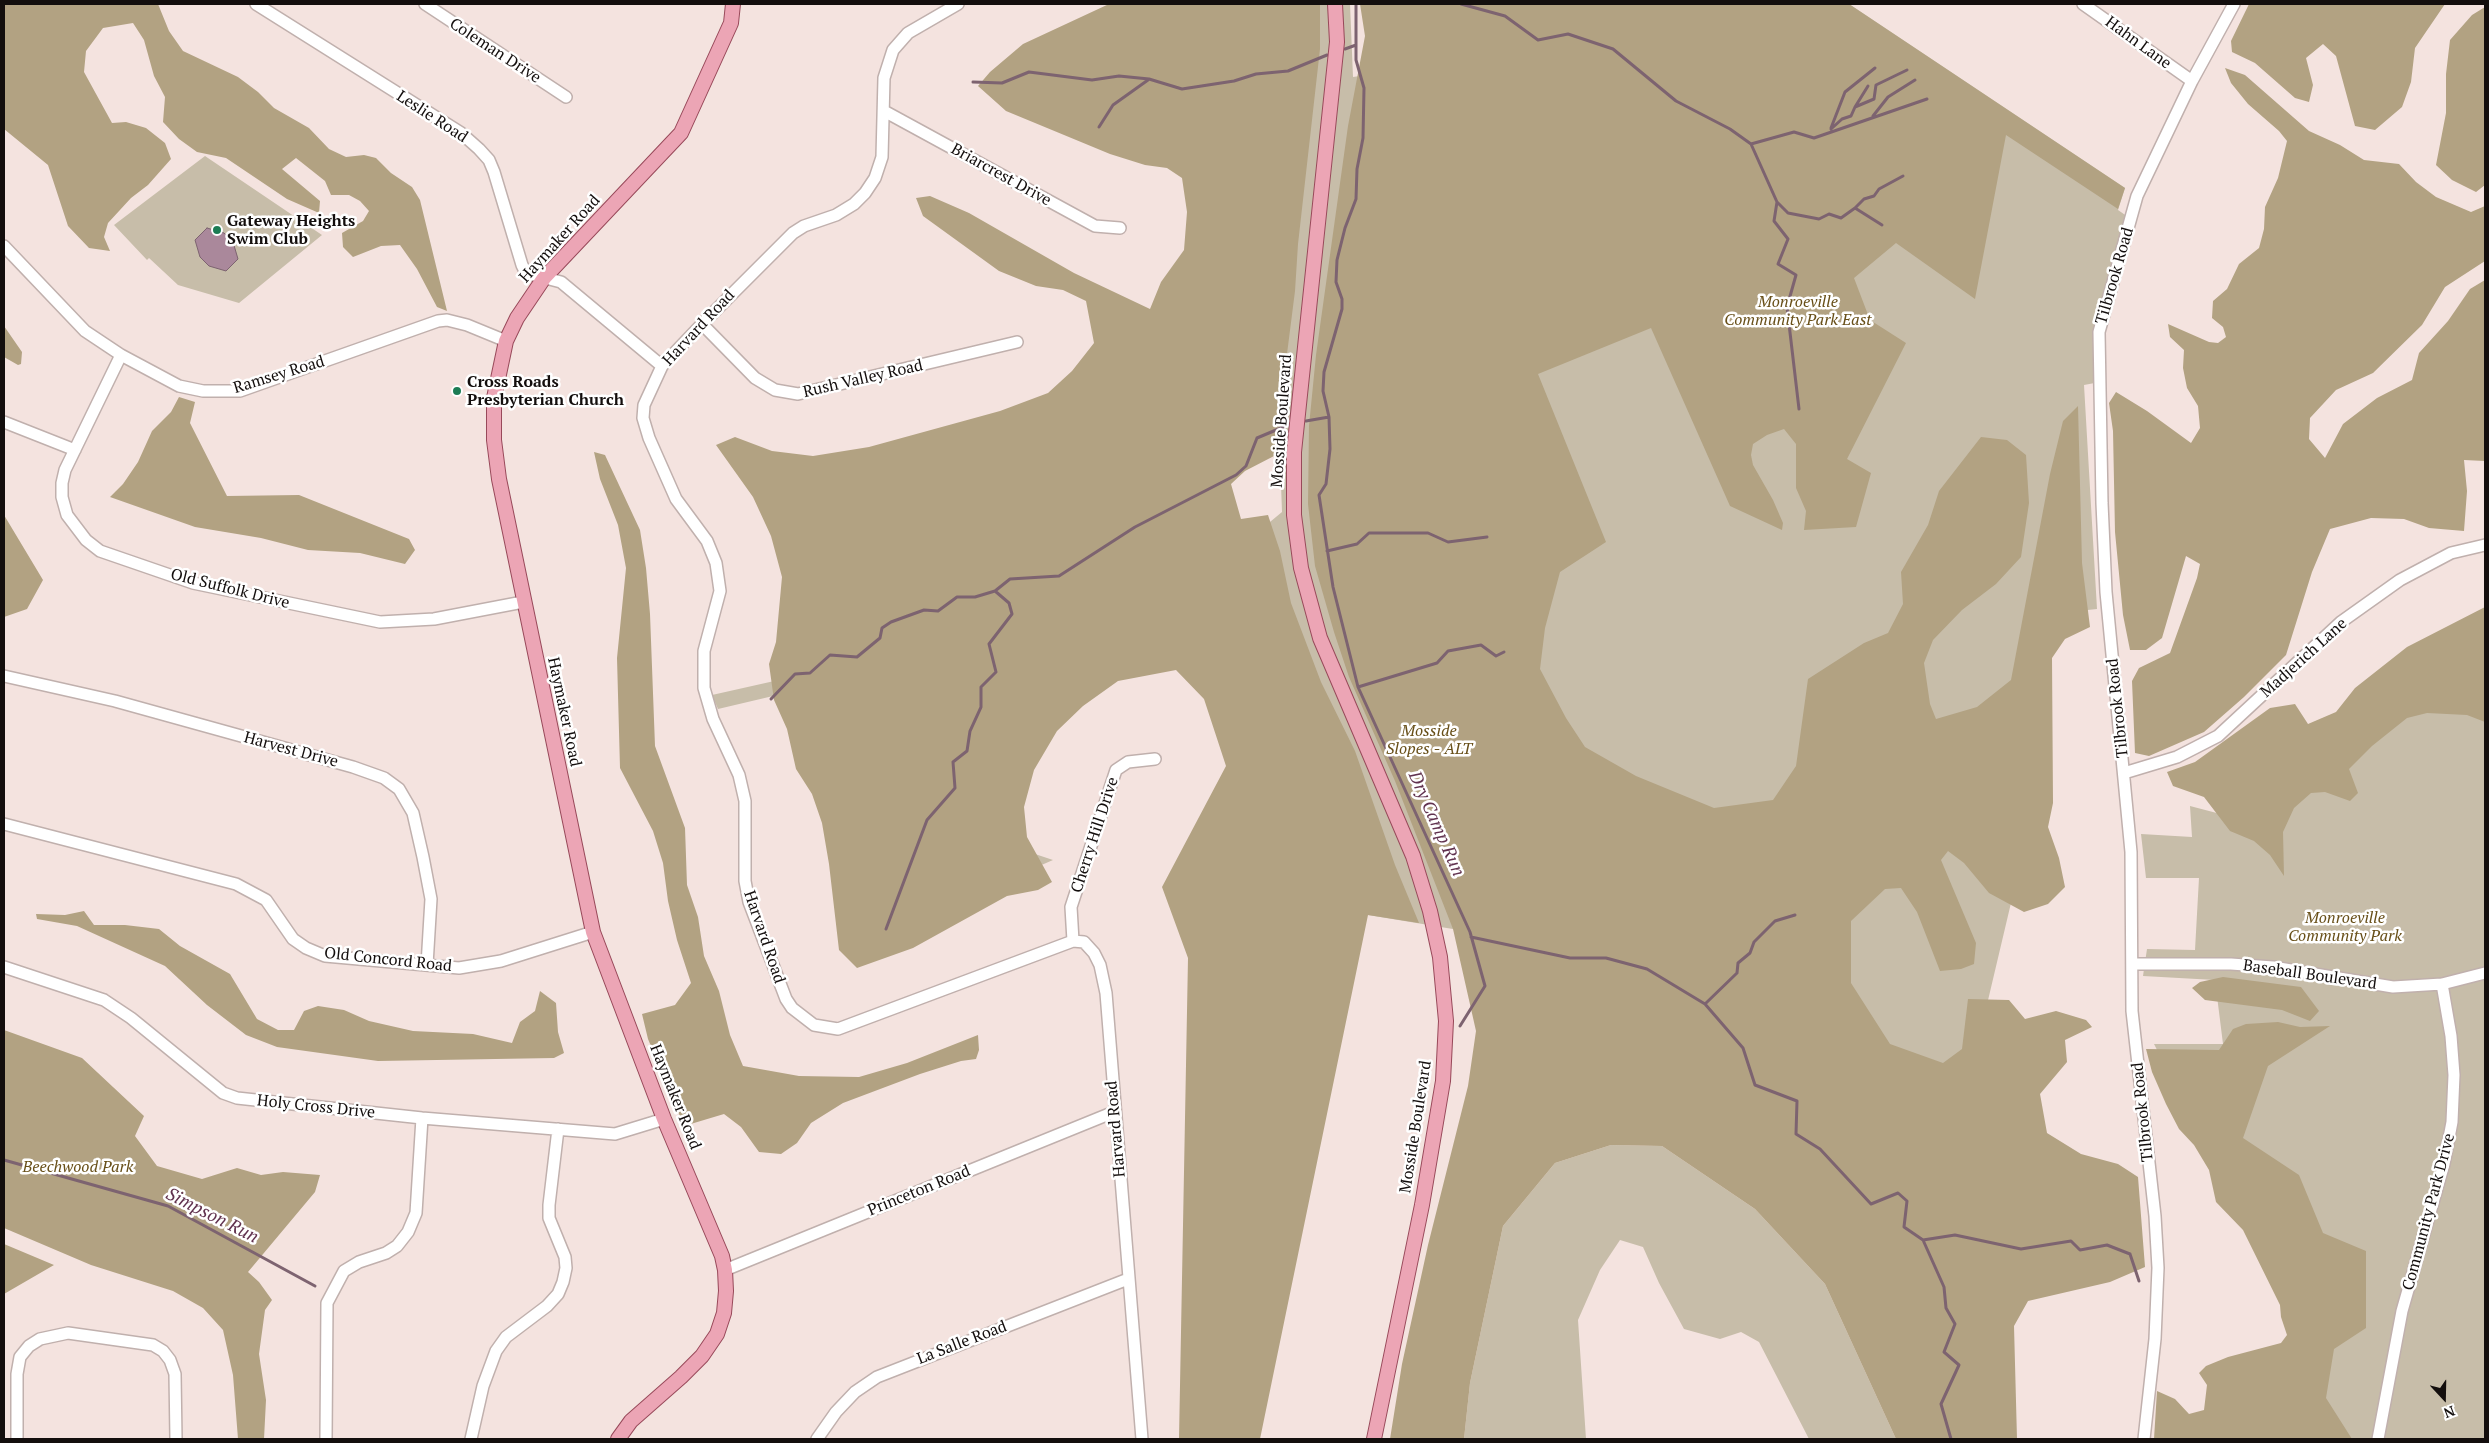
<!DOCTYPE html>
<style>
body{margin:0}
#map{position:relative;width:2489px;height:1443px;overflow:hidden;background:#f4e3df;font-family:"PT Serif",serif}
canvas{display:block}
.frame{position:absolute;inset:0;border:5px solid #130e0d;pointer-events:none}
.north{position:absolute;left:2419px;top:1373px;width:50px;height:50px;-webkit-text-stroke:4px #fff;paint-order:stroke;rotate:159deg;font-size:14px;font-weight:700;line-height:20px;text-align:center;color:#130e0d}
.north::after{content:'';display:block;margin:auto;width:18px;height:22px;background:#130e0d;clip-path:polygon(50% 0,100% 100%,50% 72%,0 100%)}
</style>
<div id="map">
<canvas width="2489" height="1443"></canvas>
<div class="frame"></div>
<div class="north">N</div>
</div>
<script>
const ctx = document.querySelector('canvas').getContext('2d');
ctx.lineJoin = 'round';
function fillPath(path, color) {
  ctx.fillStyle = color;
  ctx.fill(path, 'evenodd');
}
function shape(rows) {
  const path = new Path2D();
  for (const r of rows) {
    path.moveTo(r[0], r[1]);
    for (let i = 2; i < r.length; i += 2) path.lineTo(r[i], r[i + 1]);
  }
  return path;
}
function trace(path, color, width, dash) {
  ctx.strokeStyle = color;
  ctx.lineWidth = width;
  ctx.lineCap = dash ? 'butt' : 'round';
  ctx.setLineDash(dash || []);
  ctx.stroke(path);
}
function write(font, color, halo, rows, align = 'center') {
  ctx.font = font + ' "PT Serif",serif';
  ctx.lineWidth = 5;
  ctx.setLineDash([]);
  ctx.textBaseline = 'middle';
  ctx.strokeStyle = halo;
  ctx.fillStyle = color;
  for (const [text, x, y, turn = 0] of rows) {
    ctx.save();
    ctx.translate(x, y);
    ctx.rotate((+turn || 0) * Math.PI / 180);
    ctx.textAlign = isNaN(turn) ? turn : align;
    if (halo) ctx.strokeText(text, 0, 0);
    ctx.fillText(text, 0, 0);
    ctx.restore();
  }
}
fillPath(shape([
 [1278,4,1350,4,1353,77,1849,4,2125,188,2118,210,2131,219,2099,332,2100,382,2084,385,2097,609,2050,614,2049,742,1925,1267,1677,966,1368,915,1179,641,1037,727,996,841,1053,860,929,914,807,688,718,709,712,695,801,675,897,571,1159,337],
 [1279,429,1282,512,1200,580,1200,488],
 [205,156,322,235,239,303,178,285,149,258,147,260,114,225],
 [2485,652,2485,1439,2329,1439,2302,1336,2154,1044,2223,1044,2215,980,2143,976,2147,949,2195,950,2199,878,2146,878,2141,834,2192,837,2190,806,2251,822],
 [1611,1145,1662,1146,1755,1209,1825,1284,1896,1439,1809,1439,1759,1342,1741,1332,1720,1339,1684,1329,1659,1283,1643,1247,1620,1240,1600,1270,1578,1320,1586,1439,1464,1439,1470,1383,1503,1226,1555,1163]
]), '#c7bda9');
fillPath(shape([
 [4,4,158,4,169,31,183,51,238,77,258,92,274,108,309,128,329,149,346,157,364,155,376,158,391,173,412,187,420,200,447,311,437,307,417,269,400,245,381,246,353,257,343,247,342,233,363,221,369,211,360,201,349,195,331,195,325,181,296,158,282,169,320,201,319,213,287,199,226,158,197,152,179,139,163,122,165,97,154,76,144,40,133,23,103,28,86,51,84,72,112,123,126,122,146,128,165,143,171,159,148,185,131,198,108,223,104,237,110,251,89,248,68,226,48,165,4,129],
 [1109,4,1320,4,1320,49,1298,244,1295,291,1274,456,1245,471,1231,484,1241,519,1268,515,1280,551,1291,603,1321,682,1355,751,1395,865,1419,923,1368,915,1260,1439,1179,1439,1188,958,1162,887,1226,766,1204,699,1176,670,1118,681,1083,706,1057,731,1034,770,1024,807,1027,837,1052,882,1038,890,1007,896,913,948,857,968,839,950,829,864,822,823,812,794,796,769,787,729,774,700,769,664,776,642,782,577,771,536,753,497,716,445,735,437,772,451,813,456,869,447,1000,411,1048,393,1072,371,1094,343,1086,301,1063,290,1036,286,999,271,923,216,916,198,930,196,969,213,1074,273,1150,309,1161,282,1184,250,1187,212,1182,178,1167,168,1145,165,1110,154,1006,111,978,86,990,72,1023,44],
 [1360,4,1849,4,2125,188,2118,209,2006,135,1975,299,1896,243,1854,278,1870,320,1906,343,1847,459,1871,473,1856,527,1804,530,1806,511,1796,488,1796,444,1784,429,1767,435,1753,444,1751,455,1753,465,1773,500,1783,523,1782,530,1730,506,1651,328,1538,374,1606,542,1560,572,1545,628,1540,669,1566,718,1585,747,1636,776,1714,808,1773,800,1796,766,1808,679,1864,643,1888,633,1903,604,1901,572,1928,525,1939,491,1981,437,2007,440,2026,455,2029,503,2021,557,1996,584,1962,610,1933,640,1924,663,1930,704,1936,719,1977,707,2011,680,2050,474,2063,421,2078,406,2082,563,2090,627,2065,639,2052,658,2053,803,2048,827,2059,858,2065,887,2048,904,2024,912,1989,893,1964,863,1948,851,1941,860,1976,943,1974,964,1961,969,1940,971,1917,912,1901,888,1885,889,1851,921,1851,983,1890,1044,1943,1063,1962,1049,1968,999,2009,1000,2025,1019,2056,1011,2086,1020,2092,1027,2065,1040,2067,1062,2040,1094,2047,1133,2081,1154,2118,1164,2138,1177,2145,1267,2110,1282,2028,1301,2014,1326,2017,1439,1896,1439,1825,1284,1755,1209,1662,1146,1611,1145,1555,1163,1503,1226,1470,1383,1464,1439,1390,1439,1402,1364,1428,1245,1468,1086,1476,1031,1453,929,1395,781,1349,677,1334,632,1315,566,1308,504,1309,426,1316,355,1348,126,1365,36],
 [2249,4,2445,4,2415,48,2411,82,2402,107,2375,130,2355,126,2336,56,2323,44,2306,58,2313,85,2309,102,2295,98,2255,63,2232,52,2231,41],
 [2485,7,2485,185,2476,192,2452,180,2436,165,2446,113,2446,74,2450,40,2472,15],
 [2225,68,2245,75,2309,131,2340,145,2364,160,2399,164,2416,182,2436,197,2471,212,2485,206,2485,261,2445,287,2422,325,2373,373,2336,390,2310,418,2309,439,2325,458,2343,424,2377,398,2412,380,2419,353,2448,321,2470,289,2485,280,2485,461,2464,460,2467,491,2464,531,2429,528,2404,519,2371,518,2330,529,2312,572,2286,655,2244,697,2204,732,2149,756,2135,753,2132,681,2139,668,2170,653,2197,578,2200,564,2186,556,2162,638,2146,650,2130,650,2123,615,2115,532,2113,431,2109,403,2116,392,2147,411,2191,443,2200,428,2198,406,2187,388,2183,368,2184,350,2170,337,2168,324,2209,342,2218,343,2226,337,2223,327,2212,318,2213,301,2227,289,2239,264,2259,248,2264,229,2265,207,2278,178,2287,141,2279,131,2248,104,2231,83],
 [4,326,22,352,21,364,18,365,4,357],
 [179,397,195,402,190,423,227,496,299,495,409,539,415,550,405,564,360,553,308,550,261,538,195,527,110,497,123,484,138,462,152,431,171,412],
 [594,452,605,455,640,530,646,568,650,614,655,746,685,828,687,885,698,917,704,956,719,991,730,1035,743,1066,799,1076,859,1077,907,1063,978,1035,979,1050,976,1059,961,1061,920,1074,843,1103,811,1123,797,1143,781,1154,759,1152,741,1127,724,1114,684,1126,648,1039,642,1014,675,1005,691,983,677,940,668,901,663,863,653,831,620,768,617,658,626,568,618,525,600,479],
 [4,515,43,580,27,609,4,617],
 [2485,607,2485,722,2467,715,2427,713,2407,718,2372,746,2349,769,2358,793,2350,801,2325,792,2311,793,2294,808,2283,832,2284,876,2270,855,2254,841,2230,831,2204,797,2173,786,2167,772,2195,762,2270,708,2295,704,2308,724,2336,712,2355,688,2407,647],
 [84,911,94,925,125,925,159,929,180,946,230,974,257,1019,278,1030,294,1030,304,1011,318,1006,344,1010,369,1021,413,1031,473,1034,512,1043,520,1022,535,1011,540,991,556,1003,558,1032,564,1053,554,1058,378,1061,277,1047,246,1035,207,1005,165,966,77,926,37,919,36,914,65,915],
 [2223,977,2301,987,2319,1011,2310,1021,2282,1010,2205,1000,2192,988,2200,982],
 [2278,1022,2300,1027,2330,1026,2268,1066,2243,1138,2299,1175,2323,1233,2366,1251,2366,1328,2334,1349,2326,1398,2352,1439,2154,1439,2157,1391,2175,1399,2189,1414,2204,1410,2207,1385,2199,1373,2206,1366,2228,1357,2281,1343,2287,1335,2281,1317,2280,1305,2243,1230,2216,1202,2209,1170,2194,1145,2179,1129,2166,1104,2152,1072,2146,1049,2219,1050,2233,1029,2246,1024],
 [4,1030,82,1058,144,1116,135,1136,157,1166,202,1179,237,1168,261,1175,283,1172,320,1175,315,1192,248,1272,259,1282,272,1300,265,1310,259,1354,266,1400,264,1439,238,1439,233,1375,223,1330,203,1308,173,1291,91,1265,4,1228],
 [4,1244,54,1265,4,1294]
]), '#b2a282');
const water = shape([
 [207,228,224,233,233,242,238,259,226,271,209,266,200,257,195,240,207,228]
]);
fillPath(water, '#aa889b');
trace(water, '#7d6370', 1);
trace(shape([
 [1356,4,1356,60,1364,88,1363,138,1357,169,1356,199,1345,228,1337,260,1336,282,1342,299,1342,309,1324,372,1323,391,1329,417,1330,449,1326,484,1319,495,1333,587,1358,687,1470,932,1485,986,1460,1026],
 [1461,4,1505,16,1538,40,1568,34,1613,49,1676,101,1730,129,1751,144,1777,202,1774,221,1788,239,1778,264,1796,275,1787,307,1799,409],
 [1345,49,1356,45],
 [973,82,1002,83,1029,72,1092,80,1119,76,1149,79,1182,89,1234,81,1256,74,1288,71,1327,55],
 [1855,107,1868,86],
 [1873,116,1888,97,1915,80],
 [1099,127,1113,105,1148,80],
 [1831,128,1845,92,1875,68],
 [1831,129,1842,119,1851,116,1855,107,1874,99,1876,85,1907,70],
 [1751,144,1794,132,1814,138,1927,99],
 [1777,202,1788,213,1819,219,1829,214,1841,218,1855,208,1882,225],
 [1855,208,1864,199,1874,196,1879,189,1903,176],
 [1306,421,1329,417],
 [1327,551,1357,544,1369,533,1428,533,1448,542,1487,537],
 [1358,687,1437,663,1448,651,1481,645,1496,656,1504,652],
 [771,699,795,674,810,673,830,655,857,657,880,638,882,628,891,622,924,610,938,611,957,597,975,597,995,591,1010,579,1059,576,1135,527,1236,475,1246,466,1257,438,1288,425],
 [886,929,927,820,955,788,953,762,967,751,970,731,981,707,981,687,996,672,989,644,1012,614,1009,603,995,591],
 [1471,937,1570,958,1606,958,1647,969,1705,1004,1743,1048,1755,1085,1797,1101,1796,1134,1820,1149,1871,1204,1898,1193,1907,1201,1904,1227,1923,1240,1944,1287,1946,1308,1955,1324,1944,1352,1959,1365,1941,1404,1951,1439],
 [1705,1004,1737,973,1738,963,1750,953,1754,942,1775,921,1795,915],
 [4,1160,168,1206,315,1286],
 [1923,1240,1955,1235,2021,1249,2071,1241,2080,1250,2107,1245,2130,1254,2139,1281]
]), '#7d6370', 3);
const minor = shape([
 [256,4,461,133,479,149,489,160,494,172,522,265,526,273,561,282,662,366],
 [425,4,566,97],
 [958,4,908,33,893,50,884,78,882,157,875,178,865,193,854,204,836,215,804,226,793,233,702,324,662,366,644,405,643,418,649,438,676,499,707,541,716,563,720,591,704,651,704,688,713,719,739,775,745,801,745,881,749,902,786,999,792,1008,814,1025,838,1029,1073,941,1084,942,1094,953,1100,965,1106,993,1142,1439],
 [2083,4,2192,81],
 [884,111,1095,226,1120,228],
 [4,246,85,331,121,355,179,386,203,391,240,391,438,321,447,320,467,325,506,341],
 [702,324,755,378,775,390,798,394,1017,342],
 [121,355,65,470,62,483,62,497,67,515,86,540,100,551,193,583,380,622,434,619,523,602],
 [4,422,75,450],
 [4,676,115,701,353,767,384,778,399,789,413,813,423,857,431,899,427,965],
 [2124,773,2177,757,2218,736,2341,622,2400,580,2451,553,2485,545],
 [4,824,236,884,266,900,293,939,306,948,325,956,459,968,501,961,593,932],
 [1073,941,1071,907,1116,770,1128,762,1155,759],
 [2133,964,2231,964,2273,967,2393,987,2442,984,2485,973],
 [4,967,104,1000,131,1018,223,1093,237,1098,422,1118,615,1134,664,1119],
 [725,1270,1114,1112],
 [17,1439,17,1374,20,1357,29,1346,40,1339,68,1333,153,1345,163,1351,170,1360,175,1374,176,1439],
 [326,1439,327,1303,344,1271,359,1262,386,1253,397,1246,408,1232,416,1213,422,1118],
 [471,1439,483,1386,496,1351,506,1337,547,1306,558,1294,563,1282,566,1268,565,1257,549,1218,549,1205,558,1129],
 [817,1439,836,1412,855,1392,877,1377,1128,1279],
 [2144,1439,2155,1339,2158,1268,2155,1216,2132,1011,2131,852,2106,592,2102,503,2099,332,2137,196,2192,81,2234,4],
 [2378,1439,2402,1311,2444,1164,2452,1122,2454,1075,2451,1036,2442,984]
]);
const major = shape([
 [1335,4,1337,42,1294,452,1294,515,1301,568,1320,638,1413,856,1430,911,1440,957,1446,1021,1443,1081,1422,1205,1374,1439],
 [618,1439,631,1421,681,1377,702,1356,717,1334,724,1313,726,1291,725,1270,722,1256,664,1119,593,932,499,479,494,440,494,398,506,341,517,318,544,278,681,133,731,23,733,4]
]);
trace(minor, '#c0b0ad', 14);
trace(major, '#98495a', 16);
trace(minor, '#fff', 11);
trace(major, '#eca5b5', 14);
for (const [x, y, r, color] of [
 [217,230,5,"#1c7c54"],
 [457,391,5,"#1c7c54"]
]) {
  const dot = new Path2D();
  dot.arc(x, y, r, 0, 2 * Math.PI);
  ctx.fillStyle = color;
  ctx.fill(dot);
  trace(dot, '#fff', 2);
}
write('16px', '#130e0d', '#fff', [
 ["Hahn Lane",2138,43,36],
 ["Coleman Drive",495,51,33],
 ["Leslie Road",432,117,33],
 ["Briarcrest Drive",1001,175,29],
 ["Haymaker Road",560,239,-48],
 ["Tilbrook Road",2115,276,-74],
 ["Harvard Road",699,328,-47],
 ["Ramsey Road",279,375,-17],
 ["Rush Valley Road",863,379,-13],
 ["Mosside Boulevard",1282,421,-86],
 ["Old Suffolk Drive",230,589,14],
 ["Madjerich Lane",2304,658,-42],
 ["Tilbrook Road",2118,708,-96],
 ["Haymaker Road",564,712,78],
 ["Harvest Drive",291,750,15],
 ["Cherry Hill Drive",1095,835,-72],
 ["Harvard Road",764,937,71],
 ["Old Concord Road",388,960,6],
 ["Baseball Boulevard",2310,975,8],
 ["Haymaker Road",675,1097,68],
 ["Holy Cross Drive",316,1107,6],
 ["Tilbrook Road",2143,1112,-96],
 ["Mosside Boulevard",1416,1127,-81],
 ["Harvard Road",1116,1129,-95],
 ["Princeton Road",919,1191,-22],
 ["Community Park Drive",2429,1212,-75],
 ["La Salle Road",962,1343,-21]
]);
write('bold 16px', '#130e0d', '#fff', [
 ["Gateway Heights",227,221],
 ["Swim Club",227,239],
 ["Cross Roads",467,382],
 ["Presbyterian Church",467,400]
], 'left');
write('italic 16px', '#684f18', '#fff', [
 ["Monroeville",1798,302],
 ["Community Park East",1798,320],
 ["Mosside",1429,731],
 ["Slopes - ALT",1429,749],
 ["Monroeville",2345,918],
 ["Community Park",2345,936],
 ["Beechwood Park",78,1167]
]);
write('italic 18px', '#61324f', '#fff', [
 ["Dry Camp Run",1436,824,66],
 ["Simpson Run",212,1216,27]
]);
</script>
